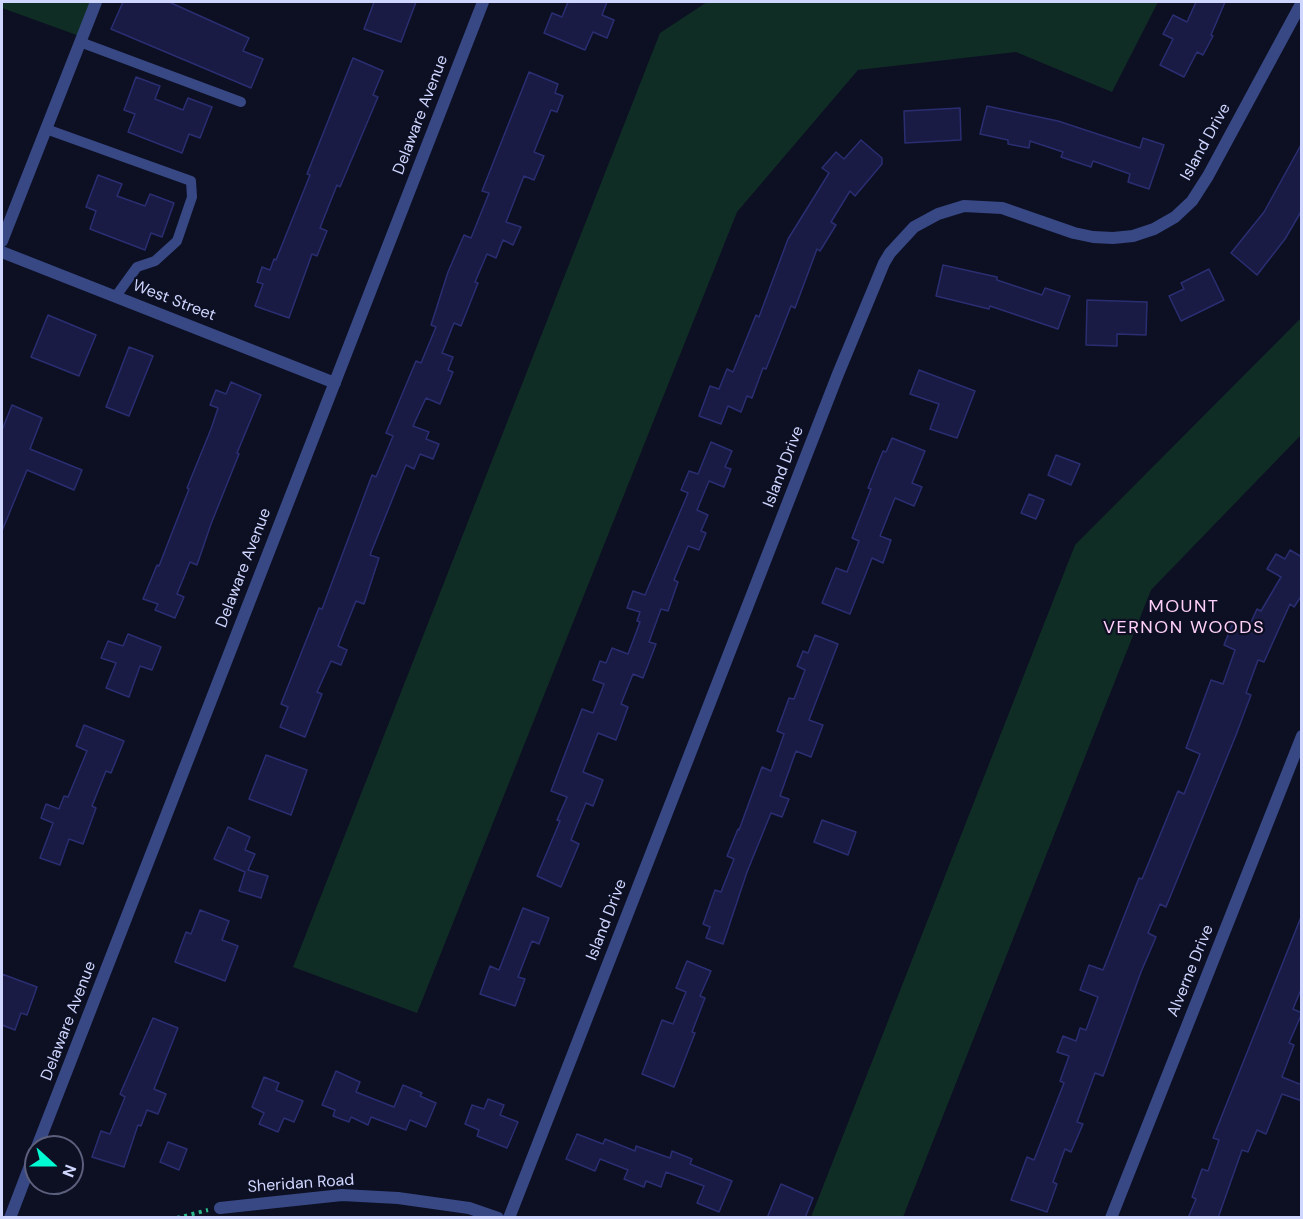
<!DOCTYPE html>
<style>
body{margin:0}
#map{position:relative;width:1303px;height:1219px;overflow:hidden;background:#0d0f23;font-family:"DM Sans",sans-serif}
canvas{display:block}
.frame{position:absolute;inset:0;border:3px solid #cfd6ff;pointer-events:none}
.north{position:absolute;left:24px;top:1135px;width:60px;height:60px;box-sizing:border-box;background:#0d0f23;border:2px solid #5b5f7b;border-radius:50%;rotate:111deg;font-size:16px;font-weight:700;line-height:24px;text-align:center;color:#cfd6ff}
.north::after{content:'';display:block;margin:auto;width:21px;height:27px;background:#00fad2;clip-path:polygon(50% 0,100% 100%,50% 72%,0 100%)}
</style>
<div id="map">
<canvas width="1303" height="1219"></canvas>
<div class="frame"></div>
<div class="north">N</div>
</div>
<script>
const ctx = document.querySelector('canvas').getContext('2d');
ctx.lineJoin = 'round';
function fillPath(path, color) {
  ctx.fillStyle = color;
  ctx.fill(path, 'evenodd');
}
function shape(rows) {
  const path = new Path2D();
  for (const r of rows) {
    path.moveTo(r[0], r[1]);
    for (let i = 2; i < r.length; i += 2) path.lineTo(r[i], r[i + 1]);
  }
  return path;
}
function trace(path, color, width, dash) {
  ctx.strokeStyle = color;
  ctx.lineWidth = width;
  ctx.lineCap = dash ? 'butt' : 'round';
  ctx.setLineDash(dash || []);
  ctx.stroke(path);
}
function write(font, color, halo, rows, align = 'center') {
  ctx.font = font + ' "DM Sans",sans-serif';
  ctx.lineWidth = 4.5;
  ctx.setLineDash([]);
  ctx.textBaseline = 'middle';
  ctx.strokeStyle = halo;
  ctx.fillStyle = color;
  for (const [text, x, y, turn = 0] of rows) {
    ctx.save();
    ctx.translate(x, y);
    ctx.rotate((+turn || 0) * Math.PI / 180);
    ctx.textAlign = isNaN(turn) ? turn : align;
    if (halo) ctx.strokeText(text, 0, 0);
    ctx.fillText(text, 0, 0);
    ctx.restore();
  }
}
fillPath(shape([
 [2,2,96,2,82,37,2,8],
 [707,2,1158,2,1112,92,1016,52,858,70,737,212,417,1013,293,967,660,33],
 [1301,318,1301,435,1151,590,903,1217,811,1217,1075,545]
]), '#102d25');
const building = shape([
 [123,2,169,2,249,38,243,51,263,59,251,88,111,29,123,2],
 [374,2,416,2,401,42,364,29,374,2],
 [568,2,607,2,602,15,614,20,607,38,593,32,585,50,544,33,552,13,562,17,568,2],
 [1196,2,1225,2,1211,35,1213,36,1203,55,1197,52,1184,77,1160,65,1173,39,1163,34,1173,15,1187,22,1196,2],
 [353,58,383,71,373,95,378,97,340,187,337,185,320,228,327,231,317,256,312,254,289,318,255,306,263,284,257,282,262,267,270,270,274,259,276,260,310,175,307,174,353,58],
 [529,72,558,84,555,93,563,96,557,112,551,110,534,152,544,156,534,180,524,176,506,222,521,227,513,245,503,240,496,258,487,254,475,282,478,283,461,326,454,323,442,353,453,357,448,370,453,372,440,404,426,398,413,426,429,432,426,439,439,444,433,459,420,454,414,469,406,465,370,555,379,558,364,604,356,601,338,646,347,650,341,665,331,661,317,692,322,694,305,737,280,727,288,707,281,704,319,608,322,609,372,475,376,477,393,436,386,433,416,361,421,363,436,327,431,325,448,272,464,235,471,238,489,193,482,191,529,72],
 [136,77,160,86,155,99,183,110,188,98,212,107,200,138,189,134,182,153,128,132,135,114,124,110,136,77],
 [987,106,1058,121,1140,148,1143,138,1164,145,1149,189,1128,182,1130,174,1093,161,1091,167,1061,157,1063,152,1030,141,1029,148,1008,144,1008,140,980,134,987,106],
 [960,108,961,140,905,143,904,111,960,108],
 [861,140,882,158,882,164,855,196,850,191,831,222,836,225,820,251,817,249,795,308,791,306,766,369,763,368,752,398,747,396,741,412,728,406,721,424,699,416,710,386,719,389,727,369,733,372,756,315,759,317,788,239,829,173,822,168,836,152,844,159,861,140],
 [1302,143,1302,210,1285,239,1257,275,1231,253,1264,212,1302,143],
 [98,175,122,184,117,196,145,206,150,194,174,203,162,237,151,233,145,250,90,229,96,211,86,207,98,175],
 [943,265,997,277,997,280,1042,295,1045,288,1070,296,1058,329,990,306,989,309,936,296,943,265],
 [1209,269,1224,300,1181,321,1169,296,1184,289,1181,283,1209,269],
 [1087,300,1147,302,1146,335,1117,334,1117,346,1086,345,1087,300],
 [48,315,96,335,79,376,31,357,48,315],
 [129,347,153,356,129,416,106,407,129,347],
 [919,370,975,391,957,438,930,429,939,404,910,394,919,370],
 [231,382,261,395,237,453,239,454,211,524,197,565,190,562,177,594,184,597,175,618,155,610,158,604,143,599,157,565,159,566,189,489,187,488,211,429,218,408,210,405,216,390,226,394,231,382],
 [12,405,42,418,30,449,82,470,74,490,27,470,2,531,2,430,12,405],
 [892,438,925,451,912,483,922,487,914,506,895,498,880,536,891,540,883,563,872,558,850,614,822,603,836,568,847,572,859,541,852,538,871,489,868,488,883,451,886,452,892,438],
 [711,442,732,451,725,467,731,469,724,487,709,481,697,510,708,515,701,531,706,533,699,550,688,546,674,580,678,582,668,611,661,609,649,642,656,644,643,678,633,674,621,704,628,707,616,740,598,733,583,772,603,780,593,806,586,803,571,840,579,844,561,887,537,876,560,821,557,820,567,797,551,791,582,709,593,713,604,684,593,680,600,661,606,663,612,648,628,654,640,622,637,621,640,612,627,608,633,591,645,595,688,493,681,490,689,471,698,474,711,442],
 [1056,455,1080,464,1071,485,1048,475,1056,455],
 [1029,494,1044,500,1036,519,1021,513,1029,494],
 [1290,550,1302,557,1302,595,1294,607,1290,604,1264,662,1258,660,1246,693,1251,695,1236,735,1166,907,1160,904,1148,933,1156,937,1141,972,1103,1076,1095,1073,1077,1122,1083,1124,1071,1152,1065,1149,1053,1182,1057,1184,1047,1212,1011,1200,1027,1157,1034,1160,1064,1083,1060,1081,1069,1056,1057,1052,1063,1036,1076,1041,1080,1028,1086,1030,1098,997,1080,990,1089,965,1103,970,1139,878,1142,879,1178,791,1184,794,1200,754,1186,748,1211,680,1223,684,1235,650,1224,645,1232,625,1247,631,1257,609,1261,611,1281,577,1267,569,1276,554,1285,559,1290,550],
 [128,634,161,647,152,670,140,666,129,697,106,688,116,663,101,658,108,641,123,646,128,634],
 [815,635,838,644,809,720,823,725,811,757,796,751,780,796,789,799,782,817,771,813,747,872,723,944,706,938,710,927,703,924,715,890,721,892,734,859,727,856,738,829,739,830,762,767,771,771,784,734,777,731,789,698,794,699,805,670,797,666,803,651,808,653,815,635],
 [84,725,124,741,111,773,106,771,92,806,96,808,83,844,69,839,60,865,40,858,53,823,41,818,46,804,59,809,64,796,68,797,87,751,76,746,84,725],
 [266,755,307,770,291,815,249,799,266,755],
 [822,820,856,832,848,855,814,842,822,820],
 [228,827,250,837,245,850,255,854,248,870,268,876,261,898,239,891,245,872,214,859,228,827],
 [523,908,549,918,539,944,532,941,518,977,525,979,515,1006,480,994,490,966,499,970,523,908],
 [200,910,229,921,222,940,238,946,225,981,175,962,186,932,191,934,200,910],
 [1301,917,1302,987,1293,1009,1302,1013,1289,1043,1294,1045,1282,1077,1302,1085,1302,1101,1282,1094,1266,1134,1257,1130,1248,1152,1242,1150,1218,1218,1188,1218,1196,1199,1192,1197,1202,1169,1208,1171,1219,1140,1213,1138,1301,917],
 [687,961,711,971,700,996,705,998,692,1032,695,1033,674,1087,642,1074,662,1020,673,1024,686,992,676,988,687,961],
 [2,974,37,987,27,1015,21,1013,15,1030,2,1025,2,974],
 [153,1018,178,1028,154,1089,166,1094,158,1114,147,1110,141,1126,138,1125,124,1167,92,1157,101,1131,110,1134,125,1097,120,1094,153,1018],
 [336,1071,360,1082,356,1092,394,1107,403,1085,422,1093,420,1096,436,1103,426,1127,410,1120,406,1130,371,1117,368,1125,351,1117,349,1122,333,1116,335,1110,322,1105,336,1071],
 [264,1077,279,1083,276,1090,303,1101,294,1122,284,1118,278,1132,259,1124,264,1113,252,1107,264,1077],
 [488,1099,504,1105,500,1115,518,1122,507,1148,477,1136,479,1130,465,1124,472,1105,484,1109,488,1099],
 [577,1134,603,1144,605,1139,635,1151,636,1146,670,1158,672,1151,692,1159,690,1164,732,1181,719,1212,697,1203,704,1186,666,1172,661,1187,646,1181,644,1187,624,1179,628,1170,600,1159,595,1171,566,1159,577,1134],
 [168,1142,187,1149,179,1170,160,1162,168,1142],
 [781,1184,813,1198,805,1218,767,1218,781,1184]
]);
fillPath(building, '#191b45');
trace(building, '#2a2e71', 1.5);
trace(shape([
 [177,1218,208,1210]
]), '#2ab88a', 4, [3, 4.5]);
trace(shape([
 [80,42,241,102],
 [46,129,191,181,192,197,177,241,155,261,137,267,116,296]
]), '#374884', 10);
trace(shape([
 [2,241,96,2],
 [2,252,335,383],
 [37,1147,483,2],
 [220,1208,342,1195,398,1198,469,1208,498,1218],
 [10,1218,36,1150],
 [509,1218,838,374,884,263,890,253,914,227,938,214,964,206,1002,208,1074,233,1093,237,1113,238,1133,236,1154,229,1175,217,1192,201,1208,176,1302,2],
 [1111,1218,1302,736]
]), '#374884', 12);
write('16px', '#cfd6ff', '#0d0f23', [
 ["Delaware Avenue",421,115,-69],
 ["Island Drive",1206,142,-61],
 ["West Street",174,301,21],
 ["Island Drive",784,467,-69],
 ["Delaware Avenue",244,568,-69],
 ["Island Drive",607,920,-69],
 ["Alverne Drive",1191,971,-68],
 ["Delaware Avenue",69,1021,-69],
 ["Sheridan Road",301,1184,-4]
]);
ctx.letterSpacing = '1.5px';
write('18px', '#ffd1fa', '#0d0f23', [
 ["MOUNT",1184,607],
 ["VERNON WOODS",1184,628]
]);
ctx.letterSpacing = '0px';
</script>
